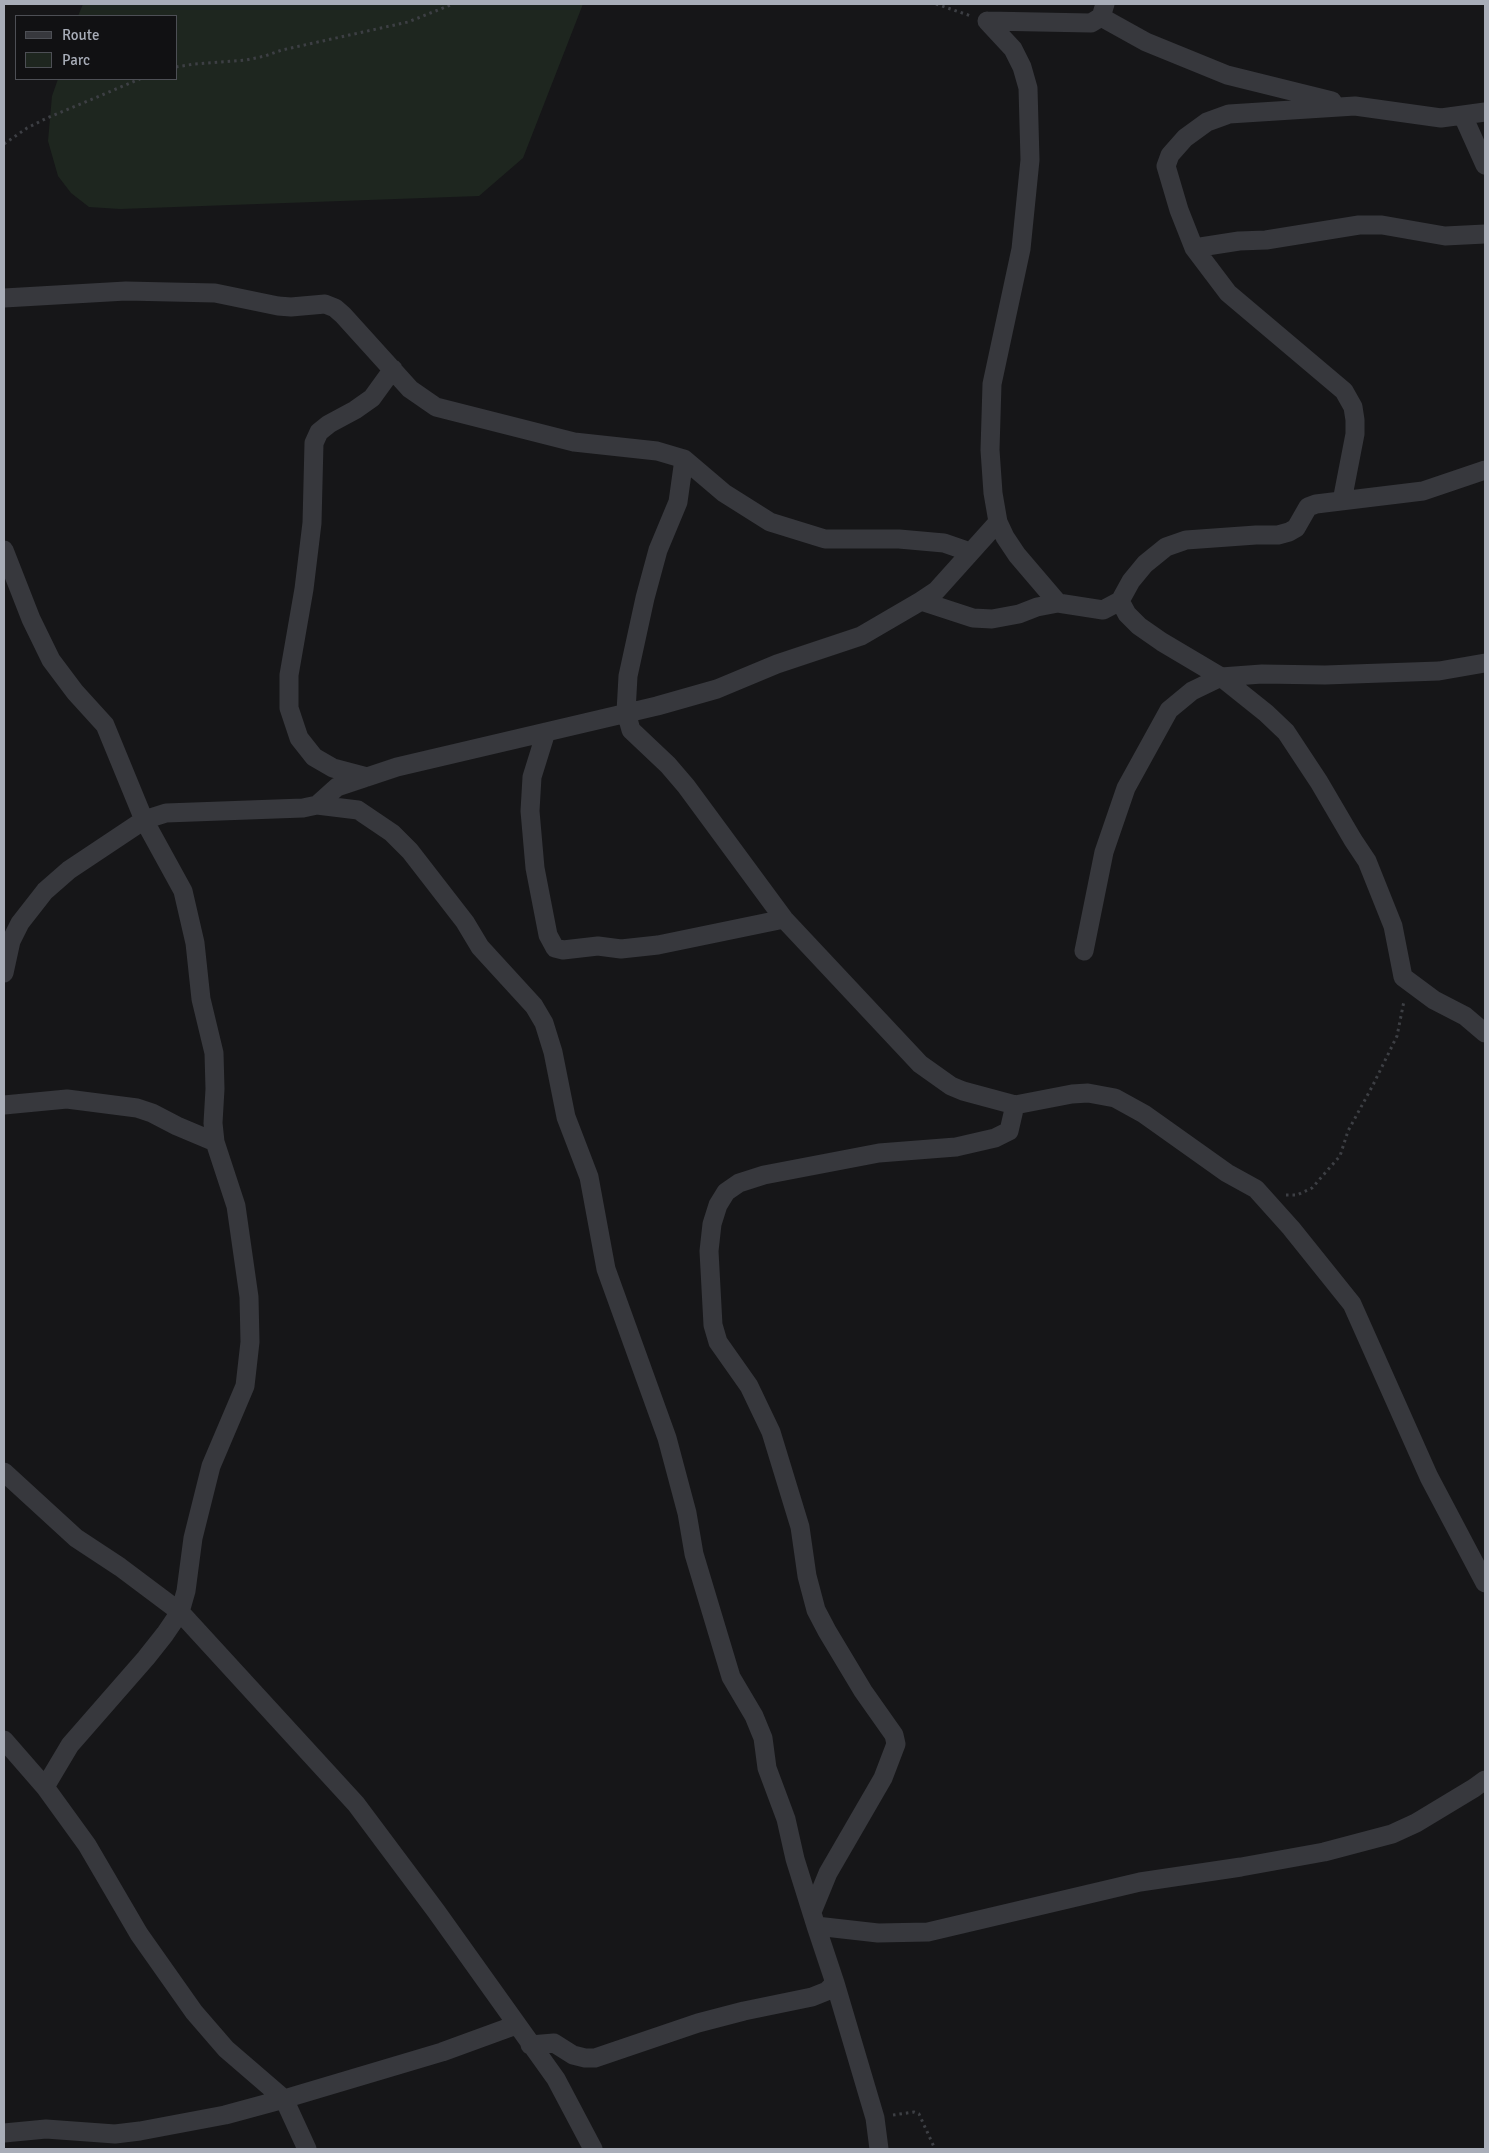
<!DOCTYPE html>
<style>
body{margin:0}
#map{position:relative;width:1489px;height:2153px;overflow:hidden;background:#161618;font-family:Signika,sans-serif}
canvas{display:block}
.frame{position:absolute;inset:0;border:5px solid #a8adb8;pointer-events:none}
.legend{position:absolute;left:15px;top:15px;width:162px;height:65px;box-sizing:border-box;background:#111113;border:1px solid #4d4f55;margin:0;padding:6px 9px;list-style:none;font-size:15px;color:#a8adb8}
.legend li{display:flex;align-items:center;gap:10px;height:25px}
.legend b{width:25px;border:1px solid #4d4f55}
</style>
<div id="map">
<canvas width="1489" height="2153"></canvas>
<div class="frame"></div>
<ul class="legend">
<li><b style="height:6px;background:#37383d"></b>Route</li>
<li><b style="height:14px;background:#1e261f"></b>Parc</li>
</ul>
</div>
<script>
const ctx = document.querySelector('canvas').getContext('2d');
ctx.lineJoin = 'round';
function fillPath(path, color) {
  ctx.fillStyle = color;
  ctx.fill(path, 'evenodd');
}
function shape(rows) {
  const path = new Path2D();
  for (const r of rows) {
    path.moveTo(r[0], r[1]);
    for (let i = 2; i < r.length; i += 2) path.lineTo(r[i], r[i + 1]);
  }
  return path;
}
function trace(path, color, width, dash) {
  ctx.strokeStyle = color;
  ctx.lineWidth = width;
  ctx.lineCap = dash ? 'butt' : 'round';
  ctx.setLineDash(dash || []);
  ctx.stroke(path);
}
fillPath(shape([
 [83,4,583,4,523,158,479,196,120,209,89,207,71,193,58,176,48,141,52,96,58,79,176,79,176,16,78,16]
]), '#1e261f');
trace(shape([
 [936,4,971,16],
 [176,67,194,64,246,60,265,56,282,50,408,22,453,4],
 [4,144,27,128,47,118,140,79],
 [1286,1195,1297,1195,1312,1188,1340,1156,1348,1131,1373,1085,1397,1036,1404,1001],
 [893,2115,914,2112,919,2114,935,2149]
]), '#3d3f44', 3, [2.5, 4]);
trace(shape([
 [1101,17,1146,42,1227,75,1332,101],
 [987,21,1013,49,1022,67,1028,88,1030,160,1021,249,992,384,990,450,993,493,998,522,1005,537,1017,555,1058,603],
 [987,21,1091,23,1101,17,1105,4],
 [1463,116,1485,165],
 [1194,248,1239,241,1266,240,1359,225,1382,225,1445,236,1485,234],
 [4,298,126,291,215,293,278,306,291,307,325,304,335,308,343,315,410,389,436,407,574,442,657,451,684,459,724,493,770,522,825,539,899,539,944,543,970,552],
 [684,459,678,502,658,550,645,598,628,676,626,712,631,730,668,765,686,786,784,919,920,1064,951,1086,963,1091,1015,1105],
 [1342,501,1355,434,1355,420,1353,407,1344,391,1228,293,1194,248,1179,210,1166,166,1170,155,1185,138,1207,122,1229,114,1355,106,1441,118,1485,112],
 [4,550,31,619,51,660,75,692,105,725,144,820,183,891,195,943,201,999,214,1053,215,1089,213,1123,215,1142,236,1206,249,1297,250,1342,245,1386,211,1466,193,1538,186,1591,180,1612,165,1634,146,1658,70,1745,45,1787],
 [921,601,936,591,998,522],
 [1120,601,1127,614,1139,626,1162,642,1221,677,1266,713,1286,732,1319,782,1353,840,1367,861,1393,926,1403,977,1434,1000,1465,1016,1485,1033],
 [546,732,532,777,530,811,535,868,548,935,555,948,563,950,598,946,621,949,658,945,784,919],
 [367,777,333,768,314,757,299,738,289,708,289,675,304,589,312,523,314,443,319,432,329,424,355,410,372,398,393,369],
 [317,805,358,810,392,833,410,851,465,922,480,947,534,1006,544,1023,553,1052,566,1117,589,1177,606,1269,667,1438,687,1513,694,1554,731,1677,754,1716,763,1738,767,1768,786,1819,795,1859,816,1926],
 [4,949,11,941,20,923,45,891,69,870,144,820,166,813,303,808,317,805,337,787,397,767,657,706,717,689,777,664,861,636,921,601,973,618,992,619,1019,614,1037,607,1058,603,1103,610,1120,601,1131,581,1145,564,1166,547,1186,540,1256,535,1278,535,1289,532,1296,528,1308,507,1316,504,1423,491,1485,470],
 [1084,951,1104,852,1126,788,1169,710,1192,691,1221,677,1262,674,1325,675,1439,671,1485,663],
 [4,973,11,941],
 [4,1105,67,1099,137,1108,152,1113,177,1126,215,1142],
 [4,1472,76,1538,120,1567,180,1612,356,1804,436,1911,556,2079,593,2149],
 [4,1740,45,1787,87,1845,139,1934,194,2012,226,2049,284,2099,442,2052,516,2025],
 [812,1912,828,1873,883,1778,896,1744,894,1735,863,1691,827,1631,816,1610,807,1576,800,1527,771,1432,749,1386,718,1342,713,1325,709,1251,712,1224,718,1205,726,1192,739,1183,764,1175,879,1153,956,1147,995,1138,1009,1131,1015,1105,1072,1094,1088,1093,1115,1098,1144,1114,1227,1173,1256,1189,1291,1228,1352,1304,1429,1477,1485,1583],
 [835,1983,875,2118,879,2149],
 [530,2045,554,2043,573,2055,585,2058,595,2058,698,2023,744,2011,812,1997,827,1991,835,1983,816,1926,878,1933,928,1932,1140,1882,1241,1867,1324,1852,1392,1834,1416,1823,1474,1788,1485,1780],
 [4,2133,46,2129,115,2134,140,2131,225,2115,284,2099,307,2149]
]), '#37383d', 19);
</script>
